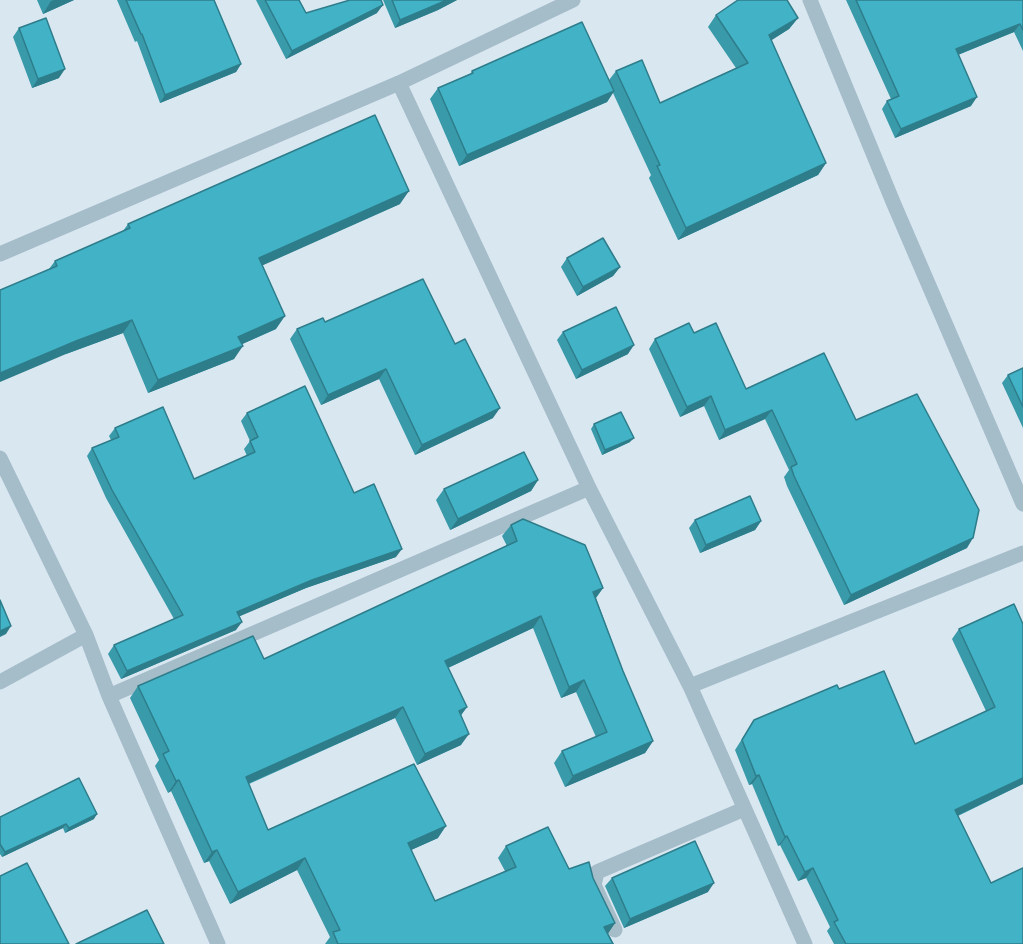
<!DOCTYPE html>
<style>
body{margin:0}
canvas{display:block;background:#d9e7f1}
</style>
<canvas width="1023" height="944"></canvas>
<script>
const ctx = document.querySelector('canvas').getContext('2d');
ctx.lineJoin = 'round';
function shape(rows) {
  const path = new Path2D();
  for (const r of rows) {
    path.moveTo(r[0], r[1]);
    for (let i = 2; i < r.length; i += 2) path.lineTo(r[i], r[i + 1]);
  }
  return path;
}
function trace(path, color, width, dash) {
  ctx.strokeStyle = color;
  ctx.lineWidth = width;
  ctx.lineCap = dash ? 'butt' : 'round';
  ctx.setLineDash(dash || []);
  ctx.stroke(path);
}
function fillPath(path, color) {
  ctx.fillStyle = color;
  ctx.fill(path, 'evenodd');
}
trace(shape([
 [615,930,594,885,597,872,744,809]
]), '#a5bcc9', 15);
trace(shape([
 [810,0,893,202,1023,504],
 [399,83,589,488,690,686,805,944],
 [0,254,399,83,573,0],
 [0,458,86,635,109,696,218,944],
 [0,682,86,635],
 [690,686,1023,553],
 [109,696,589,488]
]), '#a5bcc9', 15);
fillPath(shape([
 [37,0,74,0,43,14],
 [117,0,214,0,241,64,236,72,160,103,137,41,135,42],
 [256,0,299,0,306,13,377,13,286,59],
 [383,0,457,0,438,10,395,28],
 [846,0,1023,0,1023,51,1014,32,958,55,971,106,895,138,882,109,887,101,891,99],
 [716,15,798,18,789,29,771,40,826,163,818,175,678,240,649,178,651,175,613,93,607,102,459,166,430,99,438,88,470,75,472,71,609,80,616,71,660,103,736,68,708,27],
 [19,28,59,78,32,88,13,37],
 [400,204,262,265,276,329,242,344,234,359,148,393,123,333,66,354,49,269,55,261,123,231,128,224],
 [567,258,620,267,613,276,577,296,561,267],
 [325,322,493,418,415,455,379,379,321,405,290,339,297,329],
 [563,332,628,354,576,379,557,340],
 [694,333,746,389,856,420,967,548,844,605,787,486,784,477,789,470,765,419,719,440,704,406,680,417,649,349,655,339],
 [1023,368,1023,428,1002,383,1008,375],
 [247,413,354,493,396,557,306,588,239,616,236,630,121,679,108,654,114,645,174,619,106,498,87,456,92,448,111,440,109,436,115,428,194,479,247,456,244,449,250,441,241,421],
 [594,424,630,442,602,455,591,429],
 [538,480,531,491,450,530,436,500,444,489],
 [695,520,761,521,755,530,700,553,689,528],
 [511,525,603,588,596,598,623,671,653,741,645,753,565,787,554,763,562,751,596,737,576,692,561,698,533,628,448,668,467,707,461,715,461,745,417,765,395,718,249,784,268,830,438,838,411,850,435,901,505,871,498,858,506,846,593,878,615,923,608,933,614,944,325,944,330,937,297,870,230,904,209,861,204,863,171,791,168,793,155,766,159,760,130,698,138,686,264,659,507,546,502,536],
 [1023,624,1023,784,958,816,991,883,1023,944,834,944,827,931,830,927,806,878,798,881,780,845,778,846,752,784,749,785,735,750,754,720,839,689,915,744,986,711,952,639,959,629],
 [0,817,94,819,65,833,63,828,2,857,0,854],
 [612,878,708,892,624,928,605,886]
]), '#399aaa');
fillPath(shape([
 [54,0,74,0,43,14,51,1],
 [447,0,457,0,438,10,395,28,400,20],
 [383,5,377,13,286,59,292,51],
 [798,18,789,29,761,47,769,35],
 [1020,24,1014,32,950,58,956,49],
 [241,64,236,72,160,103,165,95],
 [65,69,59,78,32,88,38,79],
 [614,91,607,102,459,166,467,155],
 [977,97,971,106,895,138,901,129],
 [826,163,818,175,678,240,686,228],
 [409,191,400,204,250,271,259,258],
 [620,267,613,276,577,296,583,287],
 [285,316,276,329,229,350,238,337],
 [132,320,123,333,66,354,0,382,0,373,76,341],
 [634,345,628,354,576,379,582,370],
 [243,346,234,359,148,393,158,380],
 [386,369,379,379,321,405,328,395],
 [711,396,704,406,680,417,687,407],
 [500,408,493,418,415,455,422,445],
 [772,410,765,419,719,440,725,430],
 [634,438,630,442,602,455,605,450],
 [538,480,531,491,450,530,458,519],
 [761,521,755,530,700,553,706,545],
 [973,538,967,548,844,605,851,595],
 [402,549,396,557,306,588,231,620,237,612,312,580],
 [603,588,595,599,593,592],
 [541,616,533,628,437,673,445,661],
 [242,622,236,630,121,679,127,671],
 [11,626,6,634,0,637,0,631],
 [584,680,576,692,561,698,569,687],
 [403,707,395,718,238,788,246,777],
 [467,707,459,718,459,711],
 [469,734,461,745,417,765,425,754],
 [653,741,645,753,565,787,573,776],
 [759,775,752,784,749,785,756,776],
 [1023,778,1023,784,948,820,955,810],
 [179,780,171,791,168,793,176,781],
 [97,814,94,819,65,833,69,828],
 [66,824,63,828,2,857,5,852],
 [446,826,438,838,400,855,408,843],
 [787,836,780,845,778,846,785,837],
 [217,850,209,861,204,863,212,852],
 [305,858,297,870,230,904,238,892],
 [813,868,806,878,798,881,805,872],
 [714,883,708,892,624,928,630,919],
 [615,923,607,935,604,927]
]), '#2e7d8b');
const building = shape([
 [126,0,214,0,241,64,165,95,142,34,141,34,126,0],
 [265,0,299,0,306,13,350,0,381,0,383,5,292,51,265,0],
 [392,0,447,0,400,20,392,0],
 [738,0,787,0,798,18,769,35,826,163,686,228,657,166,660,165,616,71,642,60,660,103,748,63,716,15,738,0],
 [856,0,1023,0,1023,30,1020,24,956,49,977,97,901,129,887,101,899,96,856,0],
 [46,18,65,69,38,79,19,28,46,18],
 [582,22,614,91,467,155,438,88,473,73,472,71,582,22],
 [375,115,409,191,259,258,285,316,238,337,243,346,158,380,132,320,76,341,0,373,0,290,57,266,55,261,130,228,128,224,375,115],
 [603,238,620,267,583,287,567,258,603,238],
 [423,279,455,344,465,339,500,408,422,445,386,369,328,395,297,329,323,318,325,322,423,279],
 [616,307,634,345,582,370,563,332,616,307],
 [689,323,694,333,716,323,746,389,824,353,856,420,917,394,979,510,973,538,851,595,794,476,791,467,797,464,772,410,725,430,711,396,687,407,655,339,689,323],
 [1023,368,1023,407,1008,375,1023,368],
 [305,386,354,493,374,484,402,549,312,580,237,612,242,622,127,671,114,645,183,615,112,490,92,448,119,437,115,428,163,407,194,479,255,452,250,441,258,437,247,413,305,386],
 [621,412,634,438,605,450,594,424,621,412],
 [524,452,538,480,458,519,444,489,524,452],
 [750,496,761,521,706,545,695,520,750,496],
 [523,519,585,545,603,588,593,592,623,671,653,741,573,776,562,751,607,732,584,680,569,687,541,616,445,661,467,707,459,711,469,734,425,754,403,707,246,777,268,830,414,764,446,826,408,843,435,901,516,867,506,846,548,827,569,869,589,862,593,878,615,923,604,927,613,944,338,944,333,932,340,930,305,858,238,892,217,850,212,852,179,780,176,781,163,754,169,751,138,686,253,636,264,659,517,541,511,525,523,519],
 [0,600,11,626,0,631,0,600],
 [1014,604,1023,624,1023,778,955,810,991,883,1023,868,1023,944,846,944,834,922,838,920,813,868,805,872,787,836,785,837,759,775,756,776,742,740,754,720,837,685,839,689,884,671,915,744,995,707,959,629,1014,604],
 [79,778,97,814,69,828,66,824,5,852,0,844,0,817,79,778],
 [695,841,714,883,630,919,612,878,695,841],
 [27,863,69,944,0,944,0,876,27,863],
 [147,910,164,944,76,944,147,910]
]);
fillPath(building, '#42b3c6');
trace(building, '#2e7d8b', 1.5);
</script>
